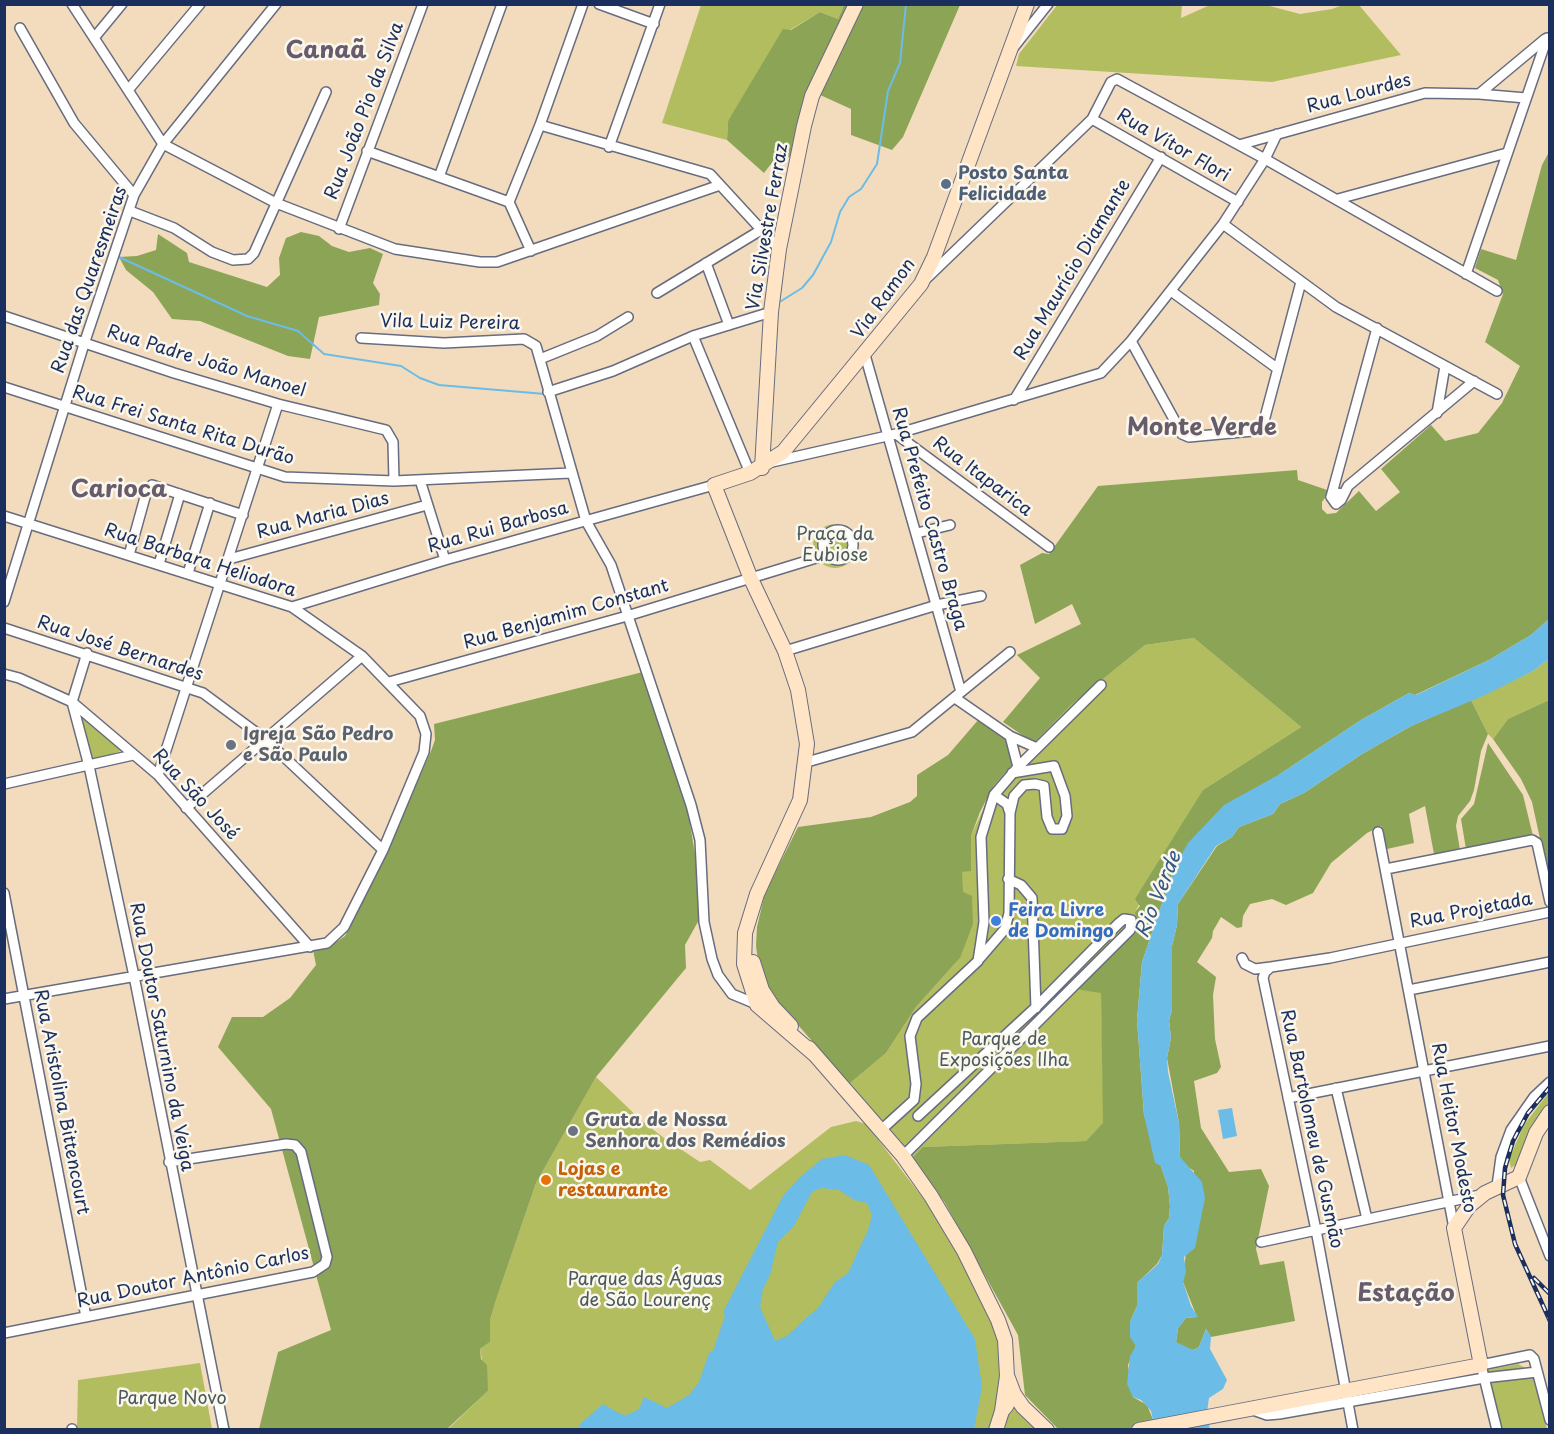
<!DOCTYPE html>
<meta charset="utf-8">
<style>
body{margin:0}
#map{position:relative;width:1554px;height:1434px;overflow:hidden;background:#f3dcbd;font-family:"Playpen Sans",sans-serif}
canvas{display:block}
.frame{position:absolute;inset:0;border:6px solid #1b2f5e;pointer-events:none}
</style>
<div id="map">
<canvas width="1554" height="1434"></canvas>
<div class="frame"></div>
</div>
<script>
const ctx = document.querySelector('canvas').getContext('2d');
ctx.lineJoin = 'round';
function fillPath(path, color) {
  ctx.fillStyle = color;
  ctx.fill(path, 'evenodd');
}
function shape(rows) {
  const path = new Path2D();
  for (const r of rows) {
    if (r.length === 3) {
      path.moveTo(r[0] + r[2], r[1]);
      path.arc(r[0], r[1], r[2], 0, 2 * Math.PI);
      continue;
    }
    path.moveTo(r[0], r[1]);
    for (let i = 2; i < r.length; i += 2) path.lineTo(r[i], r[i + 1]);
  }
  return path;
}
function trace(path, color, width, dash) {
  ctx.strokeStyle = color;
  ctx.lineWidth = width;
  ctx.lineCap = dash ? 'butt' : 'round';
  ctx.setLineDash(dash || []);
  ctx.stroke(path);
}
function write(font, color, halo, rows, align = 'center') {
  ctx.font = font + ' "Playpen Sans",sans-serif';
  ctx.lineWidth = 5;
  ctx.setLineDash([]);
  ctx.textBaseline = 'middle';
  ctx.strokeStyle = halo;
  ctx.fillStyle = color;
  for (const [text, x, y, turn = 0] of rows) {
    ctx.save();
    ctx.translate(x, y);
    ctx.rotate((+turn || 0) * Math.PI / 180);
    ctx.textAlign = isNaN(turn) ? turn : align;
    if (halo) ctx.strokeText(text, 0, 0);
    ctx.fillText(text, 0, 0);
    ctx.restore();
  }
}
fillPath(shape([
 [1058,4,1182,5,1181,18,1210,5,1266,5,1300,14,1332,9,1343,5,1359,5,1401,55,1272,82,1016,66,1019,54],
 [701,5,844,5,838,19,820,12,790,30,728,121,727,140,662,123],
 [835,546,22],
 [1194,638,1301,727,1203,790,1135,912,1136,928,1076,989,1101,992,1104,1123,1086,1141,924,1147,912,1158,849,1084,886,1053,916,1007,960,958,962,872,971,870,971,836,994,785,1071,705,1145,645],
 [1549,659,1549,700,1508,719,1493,739,1488,734,1471,700,1533,671],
 [80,713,126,749,91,762],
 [596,1077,642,1121,664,1138,700,1162,710,1160,750,1190,831,1127,856,1121,866,1124,936,1215,997,1327,1004,1352,993,1429,447,1430,488,1391,480,1349,490,1342,490,1320,496,1300,536,1183],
 [1549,1092,1549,1104,1540,1115,1517,1164,1511,1168,1509,1159,1524,1125],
 [200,1363,212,1429,77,1429,78,1380],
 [1518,1364,1532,1372,1547,1429,1502,1429,1487,1370],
 [1013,1406,1016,1407,1039,1430,1000,1430,1004,1414]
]), '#b1bd5e');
fillPath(shape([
 [844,5,853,5,793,158,778,155,764,173,727,140,728,121,783,29,791,30,820,12,838,19],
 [861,5,960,5,903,137,892,150,851,135,851,109,818,94],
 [1549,152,1549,619,1531,635,1489,660,1415,695,1409,693,1361,720,1280,774,1174,868,1142,962,1137,1020,1144,1115,1168,1187,1170,1206,1169,1218,1164,1226,1162,1255,1157,1264,1137,1283,1137,1306,1130,1322,1136,1346,1128,1365,1133,1397,1147,1405,1154,1422,1130,1428,1058,1429,1025,1395,1018,1335,945,1203,912,1158,923,1147,1086,1141,1103,1123,1101,993,1075,989,1136,928,1135,912,1140,906,1135,899,1203,790,1301,727,1194,638,1145,645,1071,705,1034,743,1003,722,1040,678,1017,655,1081,624,1072,604,1035,624,1020,565,1042,553,1049,554,1098,486,1297,470,1298,480,1330,491,1322,502,1322,509,1327,514,1336,513,1359,491,1376,511,1400,492,1381,469,1431,425,1445,441,1478,433,1502,403,1520,366,1485,342,1503,294,1498,280,1475,268,1481,249,1516,260,1542,165],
 [301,232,319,236,332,246,349,252,370,248,383,254,373,283,380,294,379,305,319,317,310,359,288,356,200,321,172,319,153,292,126,270,119,257,137,256,156,250,158,234,187,253,189,262,267,287,280,275,279,258,286,238],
 [643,672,687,806,696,860,700,918,685,945,686,968,596,1077,536,1183,496,1300,490,1320,490,1342,480,1349,481,1359,487,1365,488,1391,447,1429,259,1429,278,1352,331,1330,271,1109,218,1047,232,1017,263,1017,290,998,316,965,313,950,332,945,345,936,386,854,431,751,435,740,434,724],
 [1471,700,1488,734,1481,751,1474,790,1470,801,1458,816,1456,826,1460,850,1434,854,1425,806,1409,814,1414,843,1387,849,1381,826,1367,833,1331,863,1313,893,1286,905,1272,899,1250,904,1243,916,1242,927,1237,928,1221,917,1213,931,1212,938,1197,962,1216,977,1213,995,1215,1039,1221,1067,1217,1073,1194,1081,1201,1128,1229,1172,1261,1169,1269,1186,1256,1249,1260,1265,1284,1261,1295,1321,1211,1337,1206,1329,1199,1347,1193,1350,1182,1347,1176,1342,1178,1328,1186,1318,1197,1317,1183,1282,1194,1171,1185,1165,1180,1157,1179,1123,1167,1058,1171,1038,1169,1020,1172,1010,1172,946,1177,925,1178,904,1217,846,1232,837,1239,827,1273,814,1280,804,1304,793,1362,754,1411,726],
 [1549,700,1549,880,1532,802,1521,779,1493,739,1508,719],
 [979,719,1008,737,1012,765,994,785,980,812,971,836,971,871,962,872,963,892,972,896,973,924,960,958,916,1007,886,1053,849,1084,767,989,758,961,756,946,757,927,765,893,798,827,871,817,910,802,917,796,917,775,948,755],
 [1488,743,1523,795,1533,836,1466,849,1461,819,1474,804]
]), '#8ca455');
fillPath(shape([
 [1549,619,1549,659,1533,671,1483,696,1411,726,1362,754,1304,793,1280,804,1273,814,1239,827,1232,837,1216,846,1178,904,1177,925,1172,946,1172,1010,1169,1020,1171,1038,1167,1058,1168,1072,1179,1123,1180,1157,1202,1182,1205,1198,1195,1248,1184,1257,1186,1272,1183,1282,1191,1306,1198,1317,1186,1318,1178,1328,1176,1342,1193,1350,1199,1347,1206,1329,1211,1337,1210,1349,1227,1380,1223,1389,1209,1398,1207,1412,1210,1430,1155,1429,1151,1411,1141,1400,1133,1397,1127,1384,1130,1356,1136,1346,1130,1337,1130,1322,1137,1306,1137,1283,1158,1264,1162,1255,1164,1226,1169,1218,1170,1206,1168,1187,1161,1166,1155,1163,1144,1115,1137,1020,1142,962,1174,868,1188,843,1224,805,1280,774,1361,720,1409,693,1416,695,1489,660,1531,635],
 [1232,1108,1237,1136,1223,1139,1218,1110],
 [845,1155,869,1165,975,1339,982,1387,974,1429,579,1429,580,1424,603,1404,620,1414,627,1415,639,1409,644,1397,667,1408,689,1395,699,1382,709,1353,713,1351,725,1316,723,1312,783,1196,800,1177,822,1159],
 [821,1188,839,1190,854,1200,867,1203,872,1215,868,1230,848,1273,835,1282,818,1308,804,1320,787,1336,775,1341,760,1307,763,1289,770,1275,778,1242,794,1226,812,1192]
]), '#6bbce6');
trace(shape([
 [119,257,247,316,298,331,324,354,401,366,420,378,439,385,545,394],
 [778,303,802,288,813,275,831,242,840,212,849,197,861,189,877,164,888,91,900,63,906,4],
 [622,372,663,354],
 [579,386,603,379]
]), '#6bbce6', 2);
const street = shape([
 [72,4,163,144,276,203,395,249,480,262,497,262,720,185],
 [599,4,654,24],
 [20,28,74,123,134,195],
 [94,38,122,4],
 [1013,48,1048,4],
 [129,89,200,4],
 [1479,94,1545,39],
 [1092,119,1238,202],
 [540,125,710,174,779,249],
 [1239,145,1425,93,1479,94,1526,98],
 [609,147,660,4],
 [367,151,509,202,531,251],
 [439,177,502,4],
 [1338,199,1507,153],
 [509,202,540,125,583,4],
 [130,211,174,228,212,252,233,260,248,259,254,253,326,92],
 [1223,224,1336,307,1497,394],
 [339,229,423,4],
 [706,263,729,325],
 [1466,274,1547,38],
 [927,278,1092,119,1111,82,1117,79,1265,159,1497,291],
 [1171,291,1278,369],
 [657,293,761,230],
 [4,316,174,373,278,404,386,430,393,442,394,481],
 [693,336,750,473],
 [361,338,444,343,524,339,536,346,586,521,611,565,691,805,700,840,704,922,712,959,718,975,732,994,761,1006],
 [1131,341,1182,434,1189,437,1253,431,1264,421,1301,282],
 [865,355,961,692],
 [540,359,597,336,628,317],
 [4,387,285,477,394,481,571,473],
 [548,392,613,371,693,336,771,312],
 [1014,400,1161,157],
 [1437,413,1445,366],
 [896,434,1049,547],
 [772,462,896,434,1101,373,1131,341,1223,224,1265,159,1277,134],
 [420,480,445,560],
 [1343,494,1336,493,1331,497,1336,504,1341,500,1348,486,1474,381],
 [1331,497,1377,328],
 [4,516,292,607,362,656,420,716,426,734,424,752,383,850,344,927,327,943,4,999],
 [838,545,15],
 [917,533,950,525],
 [129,555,147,490,152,485,243,515],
 [229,559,427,505],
 [159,564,180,494],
 [188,573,210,503],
 [4,602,85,341,134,195,163,144,276,4],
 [292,607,445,560,714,485],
 [4,628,203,693,265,739,383,850],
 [785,651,937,605,981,596],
 [87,653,72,702,89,766,134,976,224,1430],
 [4,674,19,678,72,702,158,775,310,947],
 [389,682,627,616,826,555],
 [955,698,1010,736,1037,748],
 [1010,736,1018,767],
 [807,762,912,732,1010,652],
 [158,775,278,404],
 [4,784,133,755],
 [186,808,362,656],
 [1010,813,1014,796,1024,785,1035,784,1044,786,1047,817,1052,829,1062,829,1067,816,1065,796,1054,766,1012,773],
 [1378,832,1454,1228],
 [1386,869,1532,840,1537,843,1550,902],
 [1008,879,1021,885,1032,898,1036,1008],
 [4,893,86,1317],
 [980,958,1005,929,1009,913,1010,813,1007,804,994,795],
 [1242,958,1245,964,1255,969,1271,967],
 [1409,990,1550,962],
 [1336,1088,1367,1219],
 [1288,1098,1550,1046],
 [881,1130,914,1100,916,1084,910,1036,917,1018,978,961,984,922,981,837,994,795,1018,767,1101,685],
 [903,1156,1130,930,1131,920,1124,919,1119,923,1036,1007,918,1116],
 [1519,1177,1550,1256],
 [1497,1186,1501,1157,1511,1130,1534,1097,1550,1082],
 [1261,1242,1480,1195],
 [4,1333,313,1272,325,1264,327,1257,301,1152,295,1145,286,1144,169,1162],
 [1253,1410,1267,1415,1279,1414,1484,1378,1537,1372],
 [72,1430,72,1429],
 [1353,1430,1316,1230,1263,978,1265,972,1271,967,1330,958,1550,912],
 [1497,1430,1481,1365,1530,1355,1534,1359,1550,1420]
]);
const secondary = shape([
 [762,468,771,312,779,249,804,126,812,96,856,4],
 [753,962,762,990,773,1007,791,1026],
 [809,1048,903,1156,931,1196,964,1251,998,1320,1005,1340,1007,1376,1002,1411],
 [815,1055,757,1005,744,964,745,933,757,894,800,800,807,744,798,690,785,651,751,579,714,485,750,473,783,452,921,284,934,257,1027,4],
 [1008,1378,1014,1394,1023,1407,1047,1430],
 [996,1430,1002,1411,1007,1405],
 [1139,1430,1481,1365,1454,1228,1469,1206,1485,1193,1519,1177,1536,1133,1550,1112]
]);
trace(street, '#676c7f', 12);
trace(secondary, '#676c7f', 16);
trace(street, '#fff', 9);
trace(secondary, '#ffe4c6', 14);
const rail = shape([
 [1550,1087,1528,1113,1513,1141,1505,1168,1503,1195,1515,1244,1550,1321],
 [1534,1278,1550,1294]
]);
trace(rail, '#1b2f5e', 4.5);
trace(rail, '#fbf7ec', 2, [7]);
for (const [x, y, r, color] of [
 [946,184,6,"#5c6f8a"],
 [231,745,6,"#6b7280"],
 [996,921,6,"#3f7fe0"],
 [573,1131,6,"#6b7280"],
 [546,1180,6,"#e8710a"]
]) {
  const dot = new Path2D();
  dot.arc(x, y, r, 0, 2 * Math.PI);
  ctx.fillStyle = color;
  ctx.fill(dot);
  trace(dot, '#fbf7ec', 2);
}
write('18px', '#1b2f5e', '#fbf7ec', [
 ["Rua Lourdes",1359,94,-15],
 ["Rua João Pio da Silva",365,111,-69],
 ["Rua Vítor Flori",1173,146,30],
 ["Via Silvestre Ferraz",768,227,-80],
 ["Rua Maurício Diamante",1073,270,-59],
 ["Rua das Quaresmeiras",90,280,-71],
 ["Via Ramon",884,299,-54],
 ["Vila Luiz Pereira",450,323,1],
 ["Rua Padre João Manoel",206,362,17],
 ["Rua Frei Santa Rita Durão",183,426,17],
 ["Rua Itaparica",982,477,37],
 ["Rua Maria Dias",323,516,-15],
 ["Rua Prefeito Castro Braga",929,519,74],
 ["Rua Rui Barbosa",498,528,-16],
 ["Rua Barbara Heliodora",200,561,18],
 ["Rua Benjamim Constant",566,615,-16],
 ["Rua José Bernardes",120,649,18],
 ["Rua São José",195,795,47],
 ["Rua Projetada",1471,911,-11],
 ["Rua Doutor Saturnino da Veiga",161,1037,79],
 ["Rua Aristolina Bittencourt",61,1102,79],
 ["Rua Heitor Modesto",1453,1128,79],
 ["Rua Bartolomeu de Gusmão",1311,1129,78],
 ["Rua Doutor Antônio Carlos",193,1278,-12]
]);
write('bold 18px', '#4e5e75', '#fbf7ec', [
 ["Posto Santa",958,174],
 ["Felicidade",958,195]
], 'left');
write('18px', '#485a5e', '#fbf7ec', [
 ["Praça da",835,535],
 ["Eubiose",835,556],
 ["Parque de",1004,1040],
 ["Exposições Ilha",1004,1061],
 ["Parque das Águas",645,1280],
 ["de São Lourenç",645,1301],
 ["Parque Novo",172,1399]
]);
write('bold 18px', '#5b616d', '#fbf7ec', [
 ["Igreja São Pedro",243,735],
 ["e São Paulo",243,756],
 ["Gruta de Nossa",585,1121],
 ["Senhora dos Remédios",585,1142]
], 'left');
write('bold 18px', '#366cbe', '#fbf7ec', [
 ["Feira Livre",1008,911],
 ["de Domingo",1008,932]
], 'left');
write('bold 18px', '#c56008', '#fbf7ec', [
 ["Lojas e",558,1170],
 ["restaurante",558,1191]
], 'left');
write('italic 20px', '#335987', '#fbf7ec', [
 ["Rio Verde",1159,895,-68]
]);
write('bold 24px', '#665c6c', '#fbf7ec', [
 ["Canaã",326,51],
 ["Monte Verde",1202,428],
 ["Carioca",119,490],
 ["Estação",1406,1294]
]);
</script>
